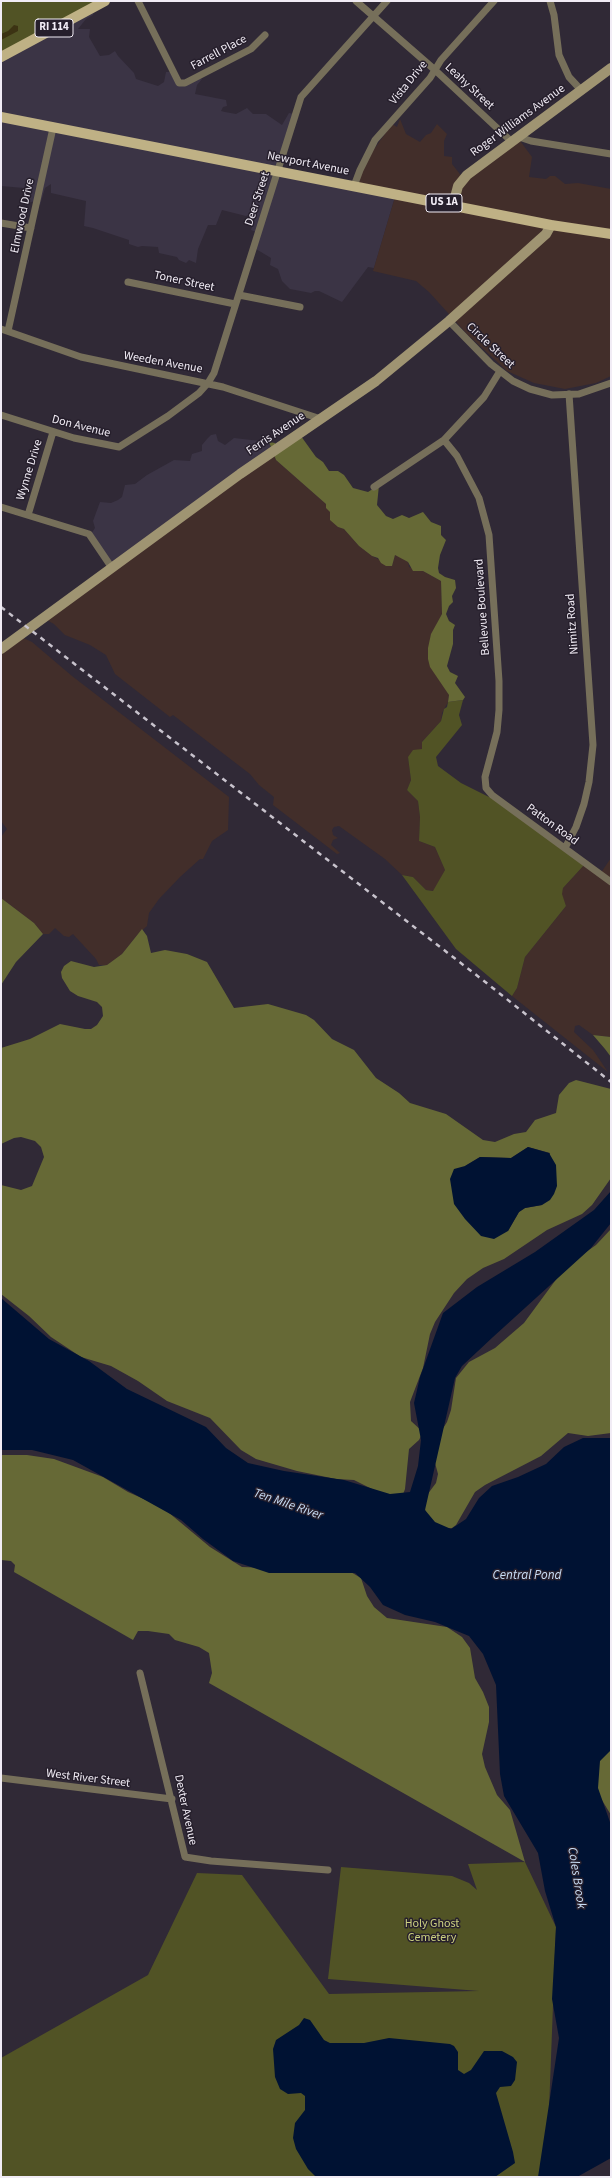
<!DOCTYPE html>
<style>
body{margin:0}
#map{position:relative;width:612px;height:2178px;overflow:hidden;background:#302936;font-family:"Source Sans 3",sans-serif}
canvas{display:block}
.frame{position:absolute;inset:0;border:2px solid #f1ecf5;pointer-events:none}
</style>
<div id="map">
<canvas width="612" height="2178"></canvas>
<div class="frame"></div>
</div>
<script>
const ctx = document.querySelector('canvas').getContext('2d');
ctx.lineJoin = 'round';
function fillPath(path, color) {
  ctx.fillStyle = color;
  ctx.fill(path, 'evenodd');
}
function shape(rows) {
  const path = new Path2D();
  for (const r of rows) {
    path.moveTo(r[0], r[1]);
    for (let i = 2; i < r.length; i += 2) path.lineTo(r[i], r[i + 1]);
  }
  return path;
}
function trace(path, color, width, dash) {
  ctx.strokeStyle = color;
  ctx.lineWidth = width;
  ctx.lineCap = dash ? 'butt' : 'round';
  ctx.setLineDash(dash || []);
  ctx.stroke(path);
}
function write(font, color, halo, rows, align = 'center') {
  ctx.font = font + ' "Source Sans 3",sans-serif';
  ctx.lineWidth = 3;
  ctx.setLineDash([]);
  ctx.textBaseline = 'middle';
  ctx.strokeStyle = halo;
  ctx.fillStyle = color;
  for (const [text, x, y, turn = 0] of rows) {
    ctx.save();
    ctx.translate(x, y);
    ctx.rotate((+turn || 0) * Math.PI / 180);
    ctx.textAlign = isNaN(turn) ? turn : align;
    if (halo) ctx.strokeText(text, 0, 0);
    ctx.fillText(text, 0, 0);
    ctx.restore();
  }
}
fillPath(shape([
 [94,12,93,15,86,19,78,29,90,29,89,37,100,56,109,55,115,51,118,56,134,73,136,79,158,86,164,82,166,72,171,72,177,82,196,76,202,79,197,85,195,94,226,100,227,106,223,107,221,111,225,112,236,114,247,108,253,114,266,114,282,125,289,113,294,114,277,170,395,197,374,268,368,267,342,302,319,291,315,291,311,293,290,289,282,281,278,269,270,265,271,258,251,246,256,232,251,230,255,218,255,210,253,206,248,215,246,216,222,210,216,225,208,225,198,249,196,263,189,260,186,263,179,260,177,257,159,253,158,247,142,246,138,247,129,244,129,240,93,228,84,226,86,201,51,193,51,184,45,188,40,205,35,201,28,203,31,185,27,181,24,188,1,186,1,56],
 [216,434,218,441,225,445,234,438,269,442,274,455,110,567,89,537,95,528,93,521,100,502,111,503,118,500,122,497,125,485,135,484,147,475,174,460,190,461,192,454,202,451,202,445,207,439,211,435]
]), '#3b3445');
fillPath(shape([
 [400,119,406,134,420,142,426,135,431,133,437,124,447,134,444,141,444,156,452,157,452,164,463,178,518,138,532,157,529,177,546,179,550,176,555,176,565,184,578,183,611,189,611,376,596,383,565,389,534,383,507,371,467,334,429,292,416,281,373,271,395,197,353,186,360,169,392,124,397,127],
 [274,455,276,460,326,504,338,527,344,529,359,546,372,556,392,566,395,555,400,557,408,562,409,567,423,571,441,581,442,614,434,631,446,690,449,695,448,702,442,713,441,721,422,742,422,749,408,757,411,780,407,790,418,801,420,817,419,841,435,847,445,870,434,891,426,890,413,877,402,875,385,859,339,826,334,827,332,830,333,835,338,838,333,840,331,845,340,853,337,854,273,805,274,797,259,785,250,774,173,715,170,717,115,674,106,655,90,645,65,635,54,624,43,618],
 [17,635,32,642,72,676,229,797,228,830,212,841,203,859,200,859,180,877,159,899,149,913,147,926,137,935,122,954,107,965,99,965,96,959,73,934,69,937,64,936,55,928,49,934,43,934,34,923,1,898,1,837,7,829,1,821,1,646],
 [611,858,611,1037,593,1035,579,1025,575,1026,574,1032,593,1050,608,1072,512,996,517,988,525,957,566,906,561,894,563,888,585,864,600,874]
]), '#422e2a');
fillPath(shape([
 [1,1,107,1,1,56],
 [463,700,459,715,462,725,436,757,438,766,461,783,495,800,585,864,563,888,562,894,566,906,525,957,517,988,512,996,456,949,402,875,413,877,426,890,433,891,445,870,435,847,419,841,420,817,418,801,407,790,411,780,408,757,413,750,422,749,422,742,441,721,444,709,447,707,448,702],
 [525,1862,556,1927,549,2110,543,2177,1,2177,1,2058,148,1975,197,1873,242,1875,329,1994,479,1991,328,1979,341,1867,452,1876,469,1883,477,1890,468,1864]
]), '#515325');
fillPath(shape([
 [298,432,316,457,323,462,329,471,338,471,344,475,353,488,368,492,379,485,377,505,386,516,393,519,402,515,409,518,423,512,431,522,441,526,441,535,446,540,440,555,438,568,439,573,445,577,455,580,456,588,452,596,453,602,449,606,446,614,449,621,455,625,453,630,453,644,447,666,450,672,458,676,455,683,465,697,463,700,448,702,449,695,430,667,428,659,428,648,431,634,442,614,441,581,423,571,413,571,408,562,395,555,392,566,386,566,381,563,378,558,372,556,359,546,344,529,338,527,330,520,330,512,326,508,326,504,276,460,269,442,275,443,276,446],
 [1,898,34,923,43,934,16,962,1,985],
 [142,929,147,936,151,953,165,950,187,954,207,962,234,1008,268,1004,306,1015,314,1020,332,1039,354,1050,376,1078,399,1093,410,1103,446,1114,483,1140,495,1142,514,1134,526,1132,535,1120,556,1113,559,1095,569,1083,576,1080,611,1089,611,1178,592,1205,582,1214,547,1230,504,1259,483,1268,467,1279,454,1293,435,1322,430,1334,423,1368,410,1402,411,1421,423,1432,419,1440,409,1449,405,1489,402,1497,382,1494,354,1480,336,1479,297,1471,256,1459,241,1450,210,1418,167,1401,138,1381,111,1366,81,1357,51,1337,29,1316,1,1294,1,1185,21,1190,32,1186,44,1157,41,1147,35,1141,21,1137,14,1138,1,1144,1,1048,30,1039,60,1024,85,1029,91,1029,97,1025,103,1016,102,1007,97,1002,78,996,70,991,62,978,61,972,64,966,71,961,94,967,107,965,122,954],
 [528,1147,550,1153,542,1205,525,1208,519,1212,508,1231,465,1166,480,1157,511,1158],
 [593,1035,611,1037,611,1057,605,1049],
 [611,1229,611,1433,588,1436,568,1433,541,1456,485,1485,475,1492,456,1525,452,1528,442,1528,426,1518,424,1499,436,1483,438,1474,431,1448,447,1422,451,1410,456,1378,469,1362,495,1348,524,1323,566,1266,596,1245],
 [1,1455,27,1455,54,1459,103,1477,128,1492,162,1507,210,1547,242,1567,349,1571,361,1578,367,1596,374,1607,387,1618,447,1627,462,1637,470,1648,475,1678,483,1692,489,1707,489,1722,482,1754,485,1767,497,1795,510,1810,525,1862,209,1683,212,1673,209,1653,199,1647,175,1640,169,1634,148,1631,138,1631,133,1640,14,1572,15,1565,11,1561,1,1560],
 [611,1737,611,1815,594,1787,595,1750]
]), '#666936');
fillPath(shape([
 [14,25,18,26,18,31,1,40,1,34,8,31]
]), '#3c3313');
fillPath(shape([
 [528,1147,549,1153,556,1165,557,1186,554,1194,550,1200,542,1205,525,1208,519,1212,508,1231,494,1239,481,1236,465,1219,454,1204,450,1179,454,1169,465,1166,480,1157,511,1158],
 [611,1191,611,1223,591,1248,493,1337,462,1366,455,1378,425,1510,435,1522,451,1529,466,1519,479,1498,492,1486,518,1477,546,1464,564,1447,583,1438,611,1438,611,1750,600,1761,598,1788,611,1825,611,2158,577,2177,538,2177,559,2038,552,1999,556,1927,545,1891,538,1853,504,1796,500,1774,496,1685,483,1654,469,1636,435,1622,405,1615,383,1605,370,1587,355,1573,269,1573,233,1561,203,1539,181,1520,73,1460,32,1450,1,1450,1,1298,49,1339,89,1361,127,1389,206,1427,226,1448,248,1463,284,1471,344,1480,390,1494,410,1492,418,1466,421,1440,414,1403,420,1377,443,1313,477,1287,535,1252,594,1210],
 [304,2018,310,2020,324,2040,330,2043,364,2043,389,2038,450,2044,454,2046,458,2052,458,2070,464,2074,471,2070,484,2051,502,2051,513,2057,517,2062,515,2080,511,2086,500,2087,496,2093,513,2152,515,2163,495,2177,316,2177,308,2169,296,2149,293,2138,295,2123,305,2110,305,2096,301,2093,288,2094,280,2089,275,2077,273,2049,276,2040,299,2025]
]), '#001233');
trace(shape([
 [138,1,179,83,185,83,251,49,265,35],
 [356,1,435,70,512,142],
 [550,1,554,15,559,55,569,77,582,91],
 [519,137,531,141,611,154],
 [354,186,360,170,375,140,430,78,441,60,494,1],
 [1,223,31,228],
 [128,282,235,304],
 [239,295,300,307],
 [449,321,491,364,513,381,530,389,552,395,579,394,611,383],
 [1,329,81,357,223,387,321,419],
 [8,331,53,128],
 [1,415,74,438,119,447,168,416,199,393,208,383,214,373,301,97,387,1],
 [444,440,457,456,479,498,489,535,499,681,499,710,497,732,485,777,486,788,492,795,611,882],
 [374,487,444,440,484,397,500,371],
 [1,507,89,534,112,568],
 [28,515,53,432],
 [565,848,576,827,584,804,589,782,593,745,569,394],
 [140,1673,185,1857,211,1861,328,1870],
 [1,1778,172,1799]
]), '#766f5a', 7);
trace(shape([
 [453,205,458,186,467,175,611,68],
 [1,649,240,474,376,381,449,321,546,234,551,225]
]), '#9f9472', 10);
trace(shape([
 [1,57,105,1],
 [1,117,551,225,611,234]
]), '#bfb185', 10);
trace(shape([
 [1,607,484,981,611,1082]
]), '#c8c3cd', 2.5, [5, 5]);
for (const [x, y, w] of [
 [54,28,38],
 [444,203,36]
]) {
  const box = new Path2D();
  box.roundRect(x - w / 2, y - 9, w, 18, 3);
  ctx.fillStyle = '#261f2c';
  ctx.fill(box);
  trace(box, '#f1ecf5', 1);
}
write('bold 11px', '#f1ecf5', null, [
 ["RI 114",54,28],
 ["US 1A",444,203]
]);
write('12px', '#f1ecf5', '#261f2c', [
 ["Farrell Place",219,53,-28],
 ["Vista Drive",409,83,-51],
 ["Leahy Street",469,87,43],
 ["Roger Williams Avenue",518,121,-36],
 ["Newport Avenue",308,164,11],
 ["Deer Street",258,199,-72],
 ["Elmwood Drive",23,216,-78],
 ["Toner Street",184,282,12],
 ["Circle Street",490,346,43],
 ["Weeden Avenue",163,363,10],
 ["Don Avenue",81,427,14],
 ["Ferris Avenue",276,434,-34],
 ["Wynne Drive",30,470,-73],
 ["Bellevue Boulevard",483,607,-94],
 ["Nimitz Road",573,624,-94],
 ["Patton Road",552,825,36],
 ["West River Street",88,1779,7],
 ["Dexter Avenue",185,1810,78]
]);
write('12px', '#cdd181', '#261f2c', [
 ["Holy Ghost",432,1924],
 ["Cemetery",432,1938]
]);
write('italic 13px', '#c9ddf6', '#261f2c', [
 ["Ten Mile River",288,1505,19],
 ["Central Pond",527,1576],
 ["Coles Brook",576,1878,81]
]);
</script>
